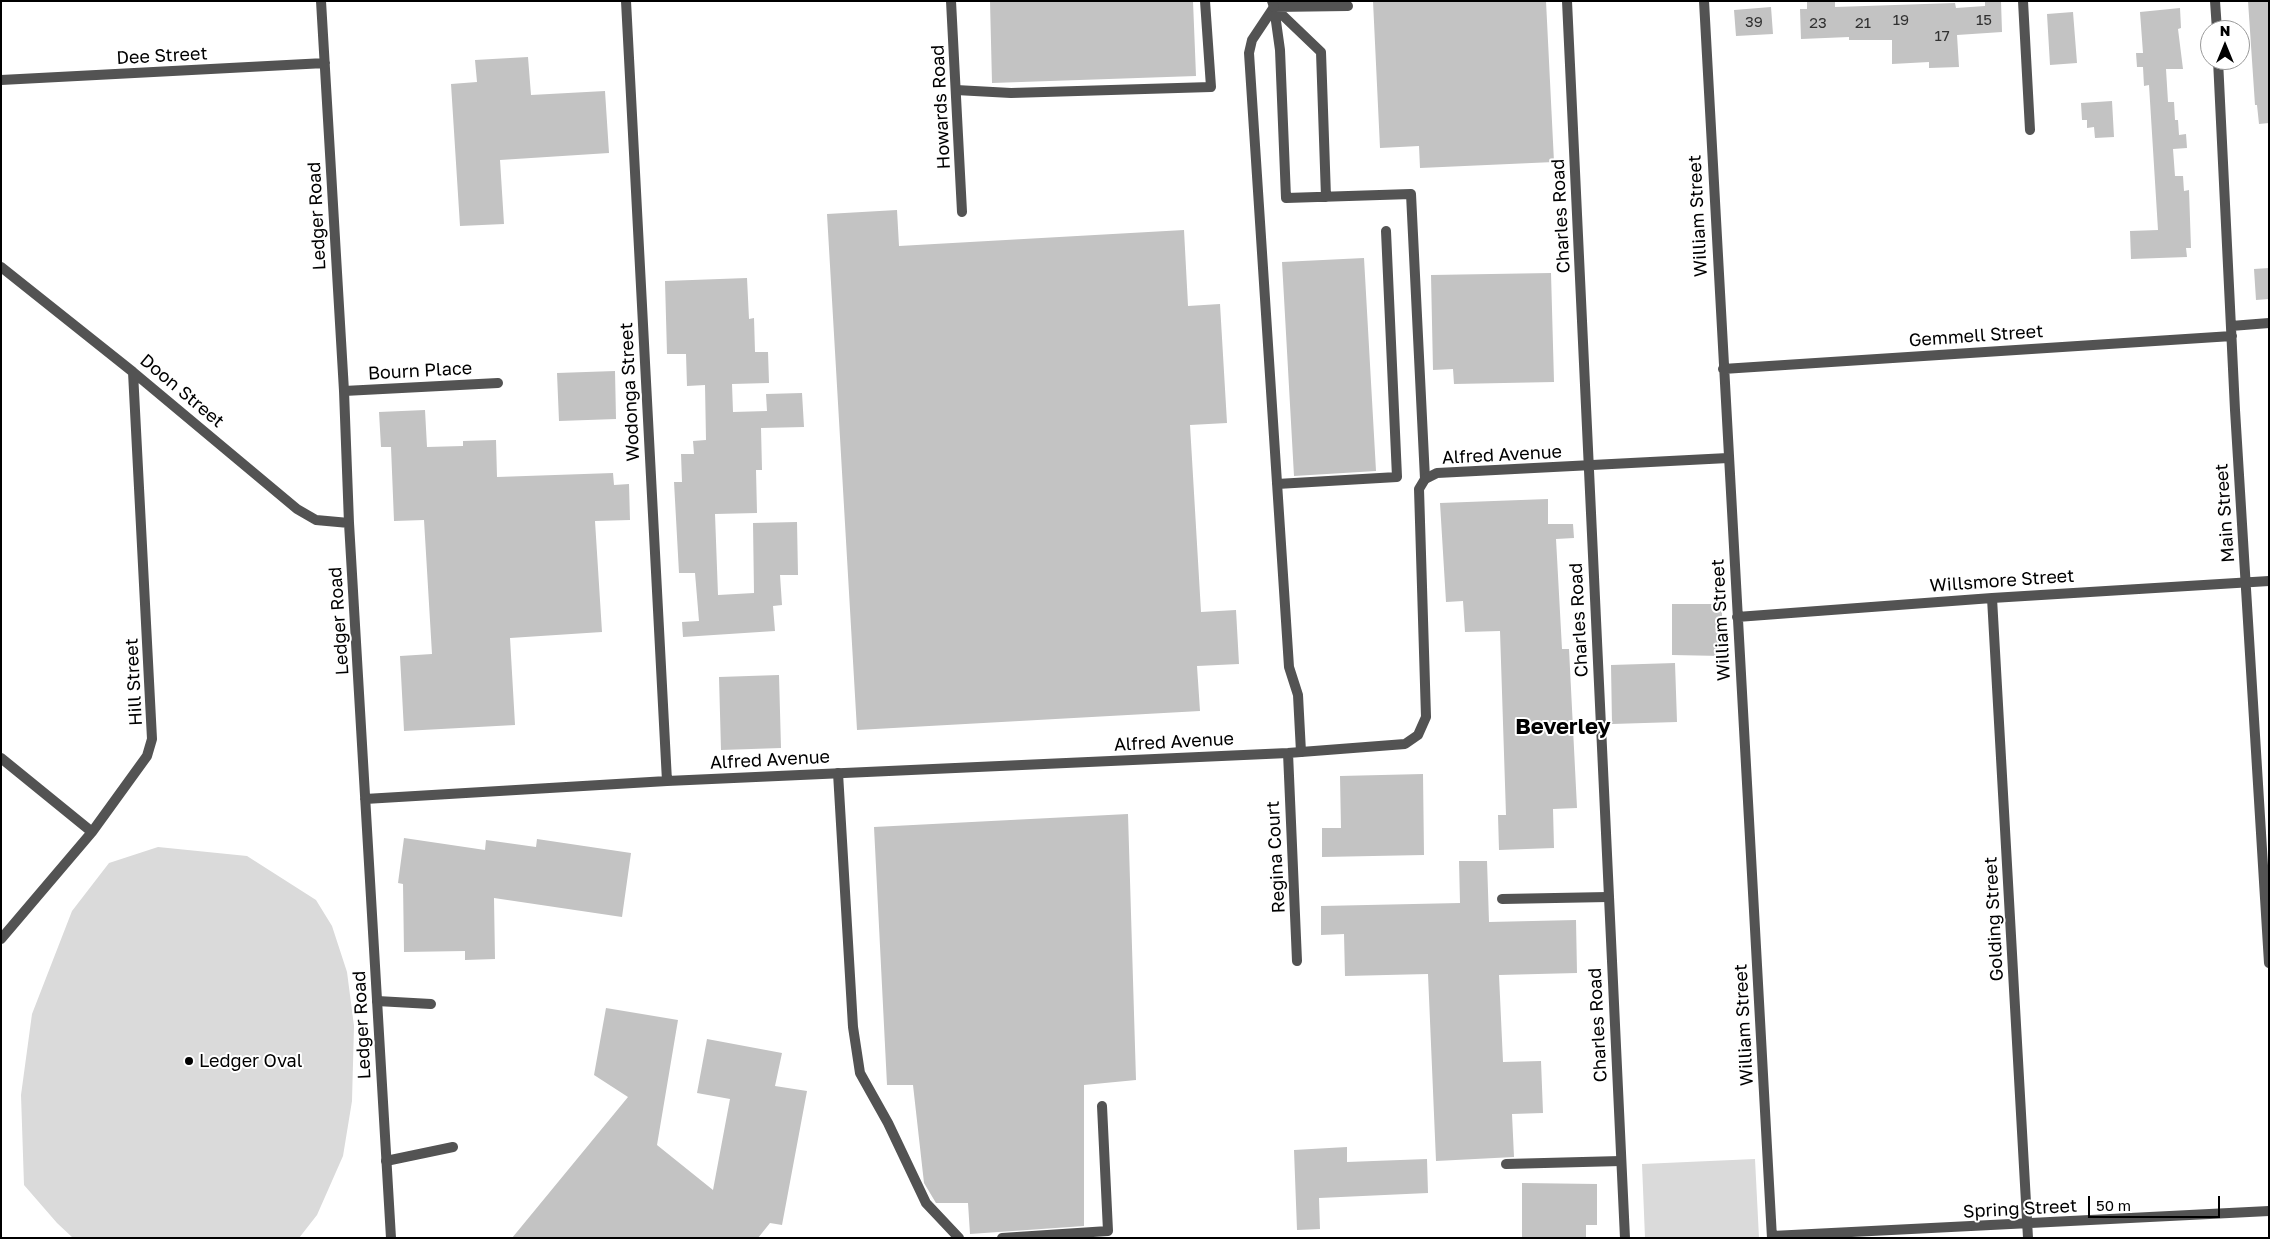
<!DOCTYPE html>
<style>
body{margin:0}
#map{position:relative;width:2270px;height:1239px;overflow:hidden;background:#fff;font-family:"Golos Text",sans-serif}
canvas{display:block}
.frame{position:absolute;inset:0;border:2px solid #000;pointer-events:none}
.north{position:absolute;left:2200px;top:20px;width:50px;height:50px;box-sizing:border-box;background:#fff;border:1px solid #999;border-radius:50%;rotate:0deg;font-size:14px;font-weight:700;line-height:20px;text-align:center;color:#000}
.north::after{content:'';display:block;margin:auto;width:18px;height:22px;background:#000;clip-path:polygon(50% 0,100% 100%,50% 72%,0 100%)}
.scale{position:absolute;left:2088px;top:1196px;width:132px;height:22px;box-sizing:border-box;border:2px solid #000;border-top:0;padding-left:6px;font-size:15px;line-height:18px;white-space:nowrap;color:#000;-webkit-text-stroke:4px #fff;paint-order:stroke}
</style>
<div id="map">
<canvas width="2270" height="1239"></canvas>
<div class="frame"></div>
<div class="north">N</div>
<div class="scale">50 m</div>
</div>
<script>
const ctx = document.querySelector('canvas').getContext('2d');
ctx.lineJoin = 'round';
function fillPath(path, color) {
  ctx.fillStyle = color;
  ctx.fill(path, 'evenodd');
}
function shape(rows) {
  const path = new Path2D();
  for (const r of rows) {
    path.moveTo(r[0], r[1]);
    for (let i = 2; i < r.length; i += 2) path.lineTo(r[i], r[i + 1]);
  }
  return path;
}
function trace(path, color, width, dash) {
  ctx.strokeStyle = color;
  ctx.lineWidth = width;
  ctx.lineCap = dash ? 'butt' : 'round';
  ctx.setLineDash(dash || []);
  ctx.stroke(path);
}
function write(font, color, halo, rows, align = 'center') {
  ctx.font = font + ' "Golos Text",sans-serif';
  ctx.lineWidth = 4;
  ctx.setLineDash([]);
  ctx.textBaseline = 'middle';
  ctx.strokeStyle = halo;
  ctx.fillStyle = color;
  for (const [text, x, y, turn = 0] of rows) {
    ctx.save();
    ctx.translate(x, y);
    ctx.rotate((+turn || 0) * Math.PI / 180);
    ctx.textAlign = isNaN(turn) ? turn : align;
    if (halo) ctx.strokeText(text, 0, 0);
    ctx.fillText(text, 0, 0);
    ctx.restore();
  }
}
fillPath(shape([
 [158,847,247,856,316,900,332,926,347,972,354,1026,352,1101,343,1156,317,1215,299,1238,73,1238,57,1223,24,1185,21,1095,32,1014,72,911,109,863],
 [1755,1159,1759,1238,1645,1238,1642,1164]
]), '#dadada');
fillPath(shape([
 [990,1,1193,1,1196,76,992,83],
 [1373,1,1546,1,1554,162,1420,168,1419,146,1380,148],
 [1835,1,1835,7,1955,3,1956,8,1985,6,1985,2,2001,1,2002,32,1957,35,1959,67,1929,68,1929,62,1892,64,1892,40,1849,40,1849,37,1801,39,1800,9,1807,9,1807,2],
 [2248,1,2269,1,2269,123,2259,124,2257,105,2255,105],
 [1771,7,1773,34,1736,36,1734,10],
 [2180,8,2181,28,2178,29,2183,69,2166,69,2168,102,2174,102,2175,120,2178,120,2179,135,2186,134,2187,148,2173,149,2175,176,2183,176,2184,191,2189,190,2191,248,2186,248,2187,257,2131,259,2130,231,2158,230,2149,85,2144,86,2143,67,2137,67,2136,53,2143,53,2140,12],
 [2073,12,2077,63,2050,65,2047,14],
 [528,57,531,95,605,91,609,153,500,160,504,224,460,226,451,84,477,82,475,60],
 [2112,101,2114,137,2095,138,2094,127,2087,128,2087,120,2082,120,2081,103],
 [897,210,899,246,1184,230,1188,306,1220,304,1227,423,1190,425,1201,612,1236,610,1239,664,1197,666,1200,711,857,730,827,214],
 [1364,258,1376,471,1294,476,1282,262],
 [2269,268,2269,299,2256,300,2254,269],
 [1551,273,1554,382,1454,384,1453,369,1433,370,1431,275],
 [747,278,749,319,754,318,755,352,768,352,769,383,732,384,733,412,767,411,766,394,802,393,804,427,761,428,762,470,756,470,757,513,715,514,718,595,754,593,753,523,797,522,798,575,780,575,782,605,773,606,775,631,683,637,682,622,699,621,695,573,679,573,674,482,682,482,681,454,694,454,693,441,706,440,705,385,687,386,686,354,667,354,665,281],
 [615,371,616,419,559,421,557,373],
 [425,410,427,447,463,446,463,441,496,440,497,477,613,473,614,485,629,484,630,520,595,521,602,632,510,638,515,725,404,731,400,656,432,654,424,520,394,521,391,447,381,447,379,412],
 [1548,499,1548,524,1573,524,1574,538,1556,539,1562,649,1569,649,1577,808,1553,809,1554,848,1499,850,1498,815,1506,815,1500,631,1465,632,1463,601,1446,602,1440,503],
 [1672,604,1722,604,1722,656,1672,655],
 [1675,663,1677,722,1612,724,1611,665],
 [779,675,781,748,721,750,719,677],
 [1423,774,1424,855,1322,857,1322,828,1341,828,1340,776],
 [1128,814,1136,1080,1084,1085,1084,1226,970,1234,968,1203,936,1203,924,1183,913,1085,887,1085,874,827],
 [404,838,485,850,486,840,536,847,537,839,631,853,622,917,494,898,495,959,465,960,465,951,404,952,403,884,398,883],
 [1459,861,1487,861,1489,922,1576,920,1577,973,1499,975,1503,1062,1541,1061,1543,1113,1512,1114,1514,1157,1436,1161,1428,974,1345,976,1344,934,1321,935,1321,906,1460,903],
 [606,1008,678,1020,657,1145,713,1190,730,1099,697,1093,707,1039,782,1053,775,1086,807,1091,782,1225,770,1223,758,1238,512,1238,628,1097,594,1075],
 [1347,1147,1347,1162,1427,1159,1428,1193,1319,1198,1320,1229,1297,1230,1294,1150],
 [1522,1183,1597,1184,1597,1225,1586,1225,1586,1238,1522,1238]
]), '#c3c3c3');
trace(shape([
 [1274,7,1252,40,1249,53,1289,667,1298,695,1301,752],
 [1274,7,1280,50,1286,198,1411,194,1425,479],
 [1274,7,1321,52,1326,197],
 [1274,7,1348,6],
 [956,90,1011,93,1211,87,1205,1],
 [1277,484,1397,477,1386,231],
 [838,773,853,1027,860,1073,888,1123,926,1203,959,1238],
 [1502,899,1608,897],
 [377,1001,431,1004],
 [386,1161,453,1147],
 [1506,1164,1621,1161],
 [1002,1238,1108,1231,1102,1106]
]), '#535353', 10);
trace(shape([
 [321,1,344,391,349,523,391,1238],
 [626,1,667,781],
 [951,1,962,212],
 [1272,1,1274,7],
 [1567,1,1625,1238],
 [1704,1,1772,1238],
 [2023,1,2030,130],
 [2215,1,2217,30],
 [2218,60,2235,410,2269,963],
 [1,80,325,63],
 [1,267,133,372,297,509,316,520,349,523],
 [2231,326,2269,323],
 [1723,369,2232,336],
 [344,391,498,383],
 [1992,598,2028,1238],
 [1737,617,1992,598,2269,581],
 [1288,753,1297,961],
 [1,758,92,832],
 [365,799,667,781,1288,753,1405,744,1418,735,1426,717,1419,489,1425,479,1437,473,1728,458],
 [1,939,92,832,147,756,152,739,133,372],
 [1772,1236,2269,1211]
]), '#535353', 10);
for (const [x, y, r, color] of [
 [189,1061,5,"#000"]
]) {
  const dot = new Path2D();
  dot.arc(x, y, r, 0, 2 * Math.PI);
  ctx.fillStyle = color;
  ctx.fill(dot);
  trace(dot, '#fff', 2);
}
write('15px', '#313131', null, [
 ["19",1901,20],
 ["15",1984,20],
 ["39",1754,22],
 ["23",1818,23],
 ["21",1863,23],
 ["17",1942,36]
]);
write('18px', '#000', '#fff', [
 ["Dee Street",162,56,-3],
 ["Howards Road",941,107,-93],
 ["Ledger Road",317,216,-93],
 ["Charles Road",1561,216,-93],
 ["William Street",1698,216,-93],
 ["Gemmell Street",1976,336,-4],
 ["Bourn Place",420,371,-3],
 ["Doon Street",182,391,40],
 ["Wodonga Street",630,392,-93],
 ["Alfred Avenue",1502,455,-3],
 ["Main Street",2225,513,-94],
 ["Willsmore Street",2002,581,-4],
 ["Charles Road",1579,620,-93],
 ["William Street",1721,620,-93],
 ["Ledger Road",339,621,-94],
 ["Hill Street",134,682,-93],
 ["Alfred Avenue",1174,742,-3],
 ["Alfred Avenue",770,760,-3],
 ["Regina Court",1276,857,-93],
 ["Golding Street",1994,919,-93],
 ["Ledger Road",362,1025,-93],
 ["Charles Road",1598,1025,-93],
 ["William Street",1744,1025,-93],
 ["Spring Street",2020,1209,-3]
]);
write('18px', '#000', '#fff', [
 ["Ledger Oval",199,1061]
], 'left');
write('bold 22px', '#000', '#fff', [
 ["Beverley",1563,727]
]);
</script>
